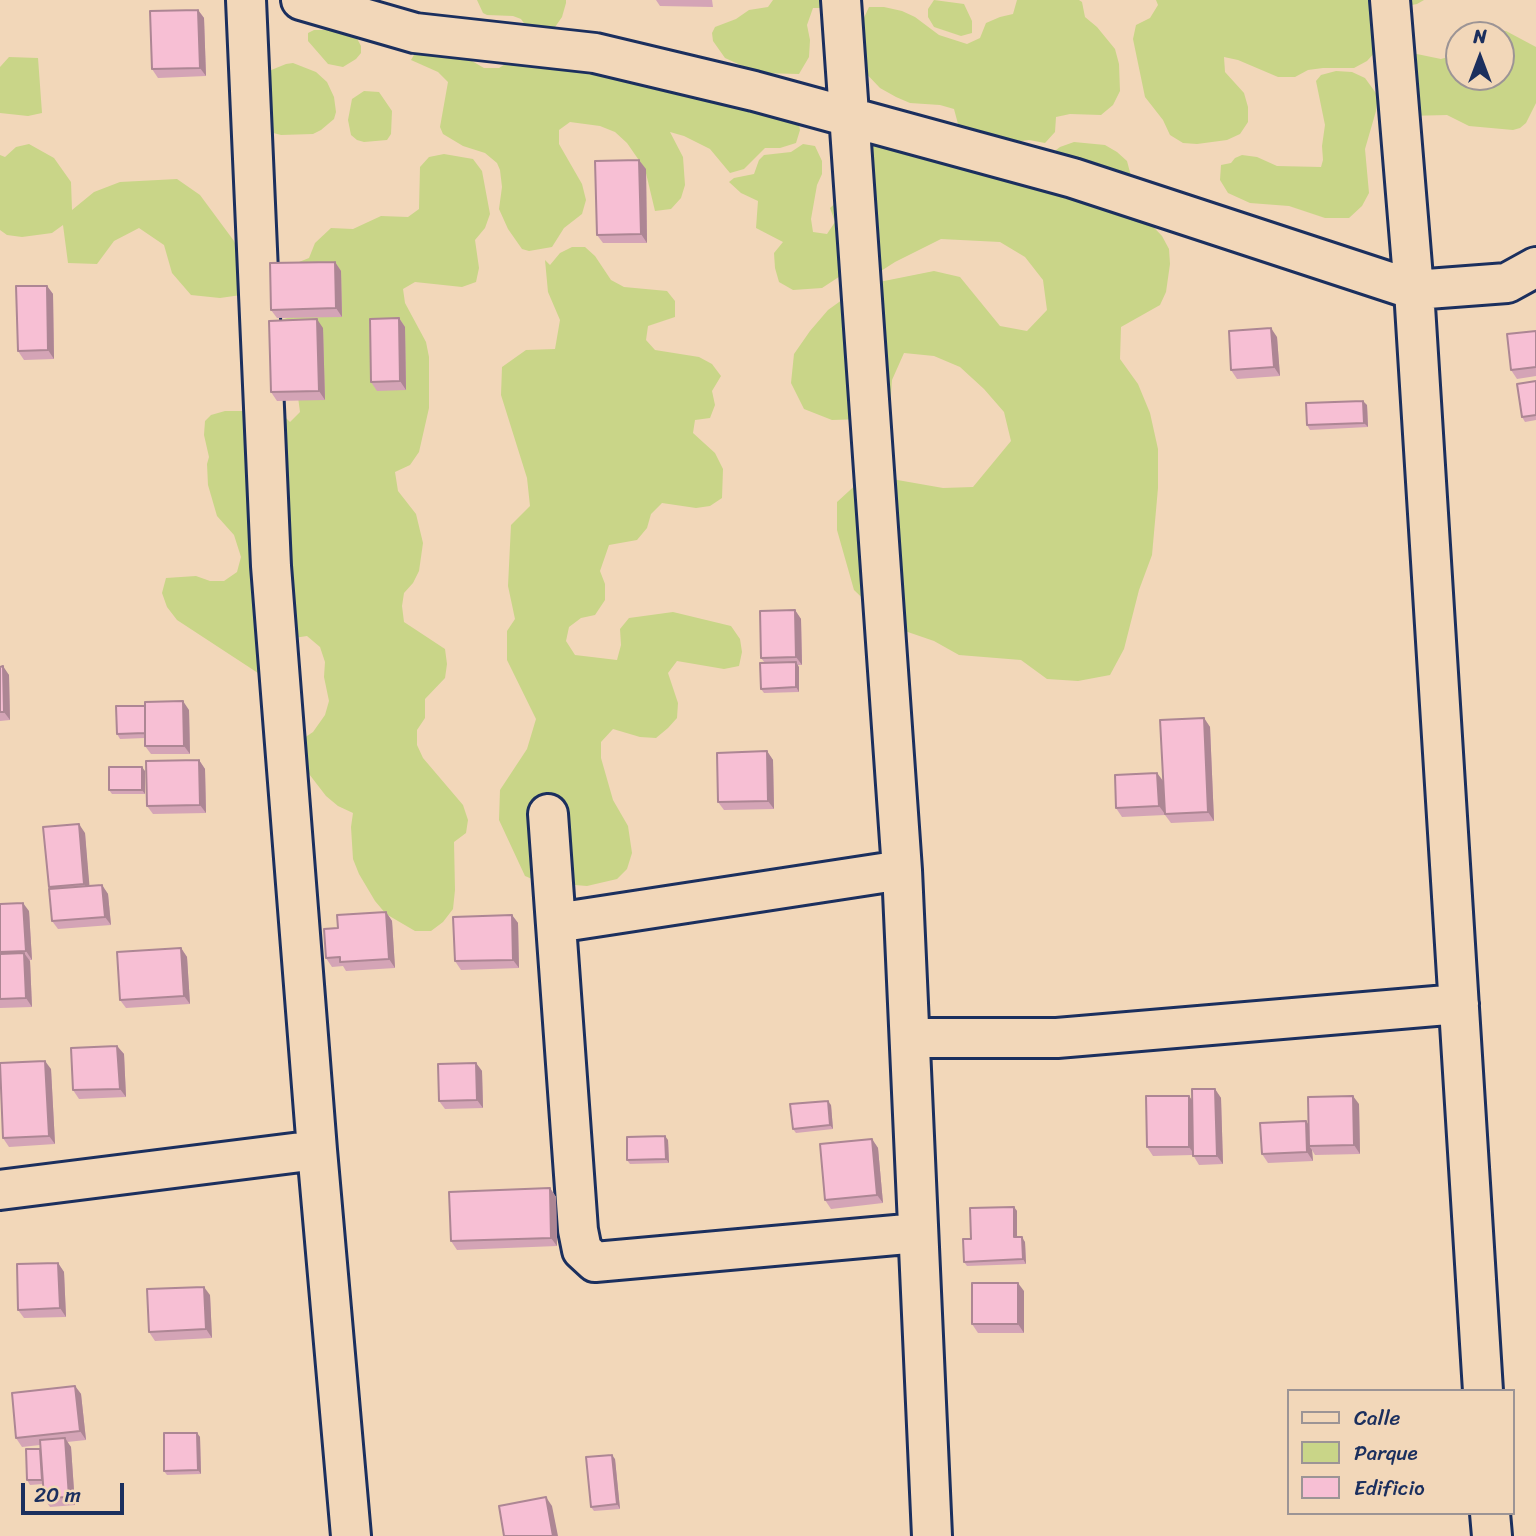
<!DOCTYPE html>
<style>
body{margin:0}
#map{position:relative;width:1536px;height:1536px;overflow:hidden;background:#f2d7b9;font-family:Sriracha,sans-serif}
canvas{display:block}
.legend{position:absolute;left:1287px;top:1389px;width:228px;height:126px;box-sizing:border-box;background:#f2d7b9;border:2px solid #9c9495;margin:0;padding:9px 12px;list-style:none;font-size:21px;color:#1b2f5e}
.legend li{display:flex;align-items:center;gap:14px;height:35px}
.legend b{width:35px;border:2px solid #9c9495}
.north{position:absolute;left:1445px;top:21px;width:70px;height:70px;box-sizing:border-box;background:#f2d7b9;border:2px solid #9c9495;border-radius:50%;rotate:0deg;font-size:19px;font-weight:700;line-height:28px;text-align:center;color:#1b2f5e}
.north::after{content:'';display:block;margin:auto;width:24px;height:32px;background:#1b2f5e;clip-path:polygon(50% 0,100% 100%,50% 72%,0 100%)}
.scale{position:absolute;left:21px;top:1483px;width:103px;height:32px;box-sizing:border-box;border:4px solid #1b2f5e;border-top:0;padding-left:9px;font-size:21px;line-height:24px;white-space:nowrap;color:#1b2f5e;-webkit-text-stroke:5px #f2d7b9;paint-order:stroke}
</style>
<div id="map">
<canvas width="1536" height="1536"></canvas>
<ul class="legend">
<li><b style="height:9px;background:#f2d7b9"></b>Calle</li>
<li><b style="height:19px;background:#c9d588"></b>Parque</li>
<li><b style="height:19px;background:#f7bfd4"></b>Edificio</li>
</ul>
<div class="north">N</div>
<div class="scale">20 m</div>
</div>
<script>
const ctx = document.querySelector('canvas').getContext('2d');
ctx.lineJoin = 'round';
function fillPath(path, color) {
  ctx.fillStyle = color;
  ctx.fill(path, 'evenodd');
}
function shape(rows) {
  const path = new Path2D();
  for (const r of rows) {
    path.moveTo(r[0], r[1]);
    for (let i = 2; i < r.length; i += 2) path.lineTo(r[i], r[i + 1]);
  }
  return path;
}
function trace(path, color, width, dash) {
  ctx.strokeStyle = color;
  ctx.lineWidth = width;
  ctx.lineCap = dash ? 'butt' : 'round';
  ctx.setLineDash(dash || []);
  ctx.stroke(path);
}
fillPath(shape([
 [477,0,566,0,566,3,562,17,553,30,530,32,521,19,513,16,487,15,483,13],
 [773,0,853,0,827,8,813,8,807,25,810,40,809,57,799,74,758,73,725,58,713,41,712,33,715,27,736,19,749,10,768,7],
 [934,0,964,4,972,21,972,33,961,36,934,27,928,17,928,9],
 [1017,0,1079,0,1082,2,1085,17,1097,27,1115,49,1119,64,1120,91,1113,105,1101,115,1070,114,1056,117,1055,132,1045,143,1029,140,1015,142,1047,157,1060,147,1074,142,1105,145,1117,152,1127,161,1141,214,1162,236,1169,249,1170,264,1166,292,1160,305,1121,327,1120,359,1138,384,1150,413,1158,449,1158,488,1152,555,1139,590,1124,649,1110,675,1078,681,1047,679,1021,660,959,655,934,641,902,630,877,612,854,590,837,530,837,502,860,481,886,478,943,488,973,487,1011,441,1004,412,984,389,960,367,934,356,904,353,892,380,890,409,863,419,832,420,804,409,791,383,794,354,810,331,828,310,853,292,879,282,934,271,960,277,1000,326,1027,331,1047,310,1043,280,1025,257,1000,242,941,239,895,262,881,271,848,271,822,288,793,290,779,282,775,268,774,253,783,242,756,228,758,201,741,193,729,182,734,178,754,174,759,160,764,155,791,152,803,144,815,146,822,161,822,174,817,185,811,219,813,232,827,234,835,222,830,208,841,198,839,140,955,138,958,124,954,109,940,105,910,103,896,97,880,88,859,66,856,35,869,7,884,7,902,11,915,17,939,35,967,44,980,38,986,23,1000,17,1013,14],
 [1156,0,1424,0,1417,4,1386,10,1377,50,1367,61,1354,68,1323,68,1308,70,1295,77,1278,77,1238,60,1224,57,1225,72,1244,93,1248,107,1248,122,1240,134,1227,140,1197,144,1183,143,1170,135,1163,120,1145,97,1133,39,1136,25,1150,18,1158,5],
 [334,27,354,33,361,46,361,53,356,59,343,67,328,64,308,41,308,33,314,30,328,30],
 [1482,29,1506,31,1536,47,1536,103,1526,123,1520,128,1513,130,1469,126,1447,115,1407,116,1412,53,1441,59,1448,57,1459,35,1459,77,1501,77,1501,35,1459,35,1465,31],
 [533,47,797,116,800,130,796,143,780,148,765,148,744,169,730,173,710,149,684,136,670,132,683,157,685,185,681,198,671,209,655,211,645,169,627,143,615,132,600,126,570,122,559,130,559,144,582,184,586,200,582,214,564,228,552,247,529,251,522,249,508,229,499,209,502,187,500,170,497,163,485,153,463,146,443,134,440,127,448,82,438,72,411,60,418,48,462,51,472,61,484,68,499,68],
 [9,57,38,58,42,113,28,116,0,113,0,67],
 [293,63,316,72,327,82,334,97,336,112,334,119,321,130,313,134,281,135,266,131,259,75,286,64],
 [1336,71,1352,72,1365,78,1378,96,1376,111,1365,149,1369,193,1362,206,1349,218,1325,218,1289,206,1250,203,1228,193,1220,180,1221,165,1231,163,1235,158,1242,155,1257,157,1277,166,1321,167,1323,160,1322,146,1325,125,1316,81,1321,75],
 [364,91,379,92,392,111,391,134,387,140,364,142,357,140,351,135,348,120,352,99],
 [29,144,54,158,71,182,72,210,94,192,120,182,177,179,200,195,234,241,245,266,248,294,220,298,191,295,172,273,164,245,139,228,114,241,97,264,68,263,63,225,52,233,22,237,7,235,0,230,0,155,5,157,16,147],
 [444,154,473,159,482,171,490,214,485,228,475,240,479,268,476,282,462,287,415,282,403,289,405,303,426,342,429,357,429,408,419,452,410,465,395,472,398,491,416,514,423,543,419,571,413,583,404,593,402,606,404,622,445,649,447,664,445,678,425,699,425,718,417,730,417,745,423,758,463,805,468,820,466,833,454,842,455,890,453,909,443,922,431,931,415,931,386,914,375,901,359,874,353,859,351,827,353,813,338,806,326,796,306,770,301,740,313,732,325,715,329,701,324,677,325,662,320,647,307,636,294,638,261,675,177,620,167,607,162,593,166,578,196,576,210,581,224,581,237,572,241,557,234,535,217,516,208,485,207,464,209,457,204,435,205,421,211,415,225,411,279,411,290,422,300,412,298,397,270,323,291,317,294,264,309,258,315,243,331,228,353,229,381,216,408,217,419,209,420,167,429,157],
 [572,247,585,247,595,256,611,280,624,287,667,291,675,301,675,317,648,326,646,340,655,350,699,357,712,364,721,376,712,391,715,405,710,418,695,420,693,433,715,453,723,469,722,498,710,506,696,508,662,503,651,514,647,528,637,540,609,545,600,571,605,584,605,600,595,615,581,618,569,627,566,641,575,655,617,660,621,645,620,629,629,618,673,612,731,626,740,639,742,652,739,666,724,669,677,661,668,673,678,703,677,718,668,728,656,738,640,737,613,729,601,742,601,758,613,800,628,826,632,853,627,869,617,879,587,886,539,882,525,876,499,820,500,790,527,749,536,719,507,660,507,631,515,619,508,586,511,525,530,506,527,478,501,395,502,367,526,350,555,349,560,320,548,292,545,260,550,265,560,253]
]), '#c9d588');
const minor = shape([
 [246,0,271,566,317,1150,351,1536],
 [301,0,415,33,595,53,754,91,1073,178,1414,290,1507,283,1536,267],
 [841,0,902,870,932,1536],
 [1390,0,1414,290,1483,1391],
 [548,814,578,1230,582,1250,595,1262,918,1233],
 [556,923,902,870],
 [910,1038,1057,1038,1459,1004],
 [0,1190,317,1150],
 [1490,1513,1492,1536]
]);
trace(minor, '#1b2f5e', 44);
trace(minor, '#f2d7b9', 38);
fillPath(shape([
 [656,0,712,0,713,7,660,6],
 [198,10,204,18,206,76,158,78,152,69],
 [646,169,647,243,603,243,597,235],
 [335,262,341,271,342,317,277,318,271,310],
 [47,286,53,294,54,359,24,360,18,351],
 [399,318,405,327,406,390,377,391,371,382],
 [323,328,325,400,277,401,271,392],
 [1536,331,1536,376,1517,379,1511,370],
 [1277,337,1280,376,1237,379,1231,370],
 [1536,381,1536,420,1525,422,1522,417],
 [1367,405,1368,427,1310,430,1307,425],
 [795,610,801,619,802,665,798,665,799,692,764,693,761,689,765,663,761,658],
 [0,667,9,675,10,720,0,721],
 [189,710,190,754,151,754,145,746,145,738,120,739,117,734],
 [1204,718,1210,727,1214,821,1171,823,1165,815,1122,817,1116,808,1157,773,1163,781],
 [767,751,773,760,774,809,724,810,718,802],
 [199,760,205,769,206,813,153,814,147,806],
 [145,771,145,794,112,794,109,790],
 [85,833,89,886,102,885,108,894,111,925,58,929,52,921,50,889,49,887],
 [0,904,29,911,32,960,29,960,30,961,32,1007,0,1008],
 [386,912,392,921,395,968,346,971,343,966,332,967,326,958,338,928],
 [512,915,518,923,519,968,461,970,455,961],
 [181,948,187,957,190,1004,126,1008,120,1000],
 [117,1046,124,1054,126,1097,79,1099,73,1090],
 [476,1063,482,1071,483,1108,445,1109,439,1101],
 [51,1069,55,1144,9,1147,3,1138],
 [1215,1089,1221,1098,1223,1164,1199,1165,1193,1155,1153,1156,1147,1147],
 [1359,1104,1360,1154,1315,1155,1312,1150,1313,1161,1268,1163,1262,1154],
 [831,1105,833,1129,796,1133,793,1129],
 [872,1139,878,1148,883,1203,831,1209,825,1200],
 [668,1140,669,1163,630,1164,627,1160],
 [550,1188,556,1197,557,1246,457,1250,451,1241],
 [1014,1207,1017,1211,1017,1237,1025,1242,1026,1264,967,1266,964,1262,971,1239],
 [58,1263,64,1272,66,1317,24,1318,18,1310],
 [1024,1291,1024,1333,978,1333,972,1324],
 [210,1295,212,1338,155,1341,149,1332],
 [75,1386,81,1394,86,1440,67,1442,71,1447,75,1505,50,1507,44,1498,43,1484,30,1485,27,1480,40,1449,40,1445,22,1447,16,1438],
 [197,1433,200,1437,201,1474,167,1475,164,1471],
 [615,1459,620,1509,594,1511,591,1507]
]), '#d4a4b6');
fillPath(shape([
 [198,10,204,18,206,76,200,68],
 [639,160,646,169,647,243,641,234],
 [335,262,341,271,342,317,336,308],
 [47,286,53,294,54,359,48,350],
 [399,318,405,327,406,390,400,381],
 [317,319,323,328,325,400,319,391],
 [1271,328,1277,337,1280,376,1274,367],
 [1363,401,1367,405,1368,427,1364,423],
 [795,610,801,619,802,665,796,657],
 [796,662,799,667,799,692,796,687],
 [3,666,9,675,10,720,4,712],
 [183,701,189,710,190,754,184,746],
 [1204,718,1210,727,1214,821,1208,812],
 [767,751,773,760,774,809,768,801],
 [199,760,205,769,206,813,200,805],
 [142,767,145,771,145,794,142,790],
 [1157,773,1163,781,1165,814,1159,806],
 [79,824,85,833,90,892,84,884],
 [102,885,108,894,111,925,105,917],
 [23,903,29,911,32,960,26,951],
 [386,912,392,921,395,968,389,959],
 [512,915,518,923,519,968,513,960],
 [181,948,187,957,190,1004,184,996],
 [24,953,30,961,32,1007,26,998],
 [117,1046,124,1054,126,1097,120,1089],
 [45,1061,51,1069,55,1144,49,1136],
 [476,1063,482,1071,483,1108,477,1100],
 [1215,1089,1221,1098,1223,1164,1217,1156],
 [1189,1096,1195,1104,1195,1155,1189,1147],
 [1353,1096,1359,1104,1360,1154,1354,1145],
 [828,1101,831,1105,833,1129,830,1125],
 [1306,1121,1312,1129,1309,1146,1312,1150,1313,1161,1307,1152],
 [665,1136,668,1140,669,1163,666,1159],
 [872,1139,878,1148,883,1203,877,1195],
 [550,1188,556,1197,557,1246,551,1238],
 [1014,1207,1017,1211,1017,1242,1014,1237],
 [1022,1237,1025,1242,1026,1264,1023,1259],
 [58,1263,64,1272,66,1317,60,1308],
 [1018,1283,1024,1291,1024,1333,1018,1324],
 [204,1287,210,1295,212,1338,206,1329],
 [75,1386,81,1394,86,1440,80,1431],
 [197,1433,200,1437,201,1474,198,1470],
 [65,1438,71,1447,75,1505,69,1497],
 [612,1455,615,1459,620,1509,617,1504],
 [546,1497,552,1506,558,1536,553,1536]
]), '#ad8694');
const building = shape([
 [198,10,200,68,152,69,150,11,198,10],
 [639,160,641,234,597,235,595,161,639,160],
 [335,262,336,308,271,310,270,263,335,262],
 [16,286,47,286,48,350,18,351,16,286],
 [399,318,400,381,371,382,370,319,399,318],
 [317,319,319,391,271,392,269,321,317,319],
 [1271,328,1274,367,1231,370,1229,331,1271,328],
 [1536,331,1536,367,1511,370,1507,334,1536,331],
 [1536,381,1536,415,1522,417,1517,384,1536,381],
 [1363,401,1364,423,1307,425,1306,403,1363,401],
 [795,610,796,657,761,658,760,611,795,610],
 [796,662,796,687,761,689,760,663,796,662],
 [3,666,4,712,0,712,0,667,3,666],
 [183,701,184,746,145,746,145,702,183,701],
 [116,706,145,706,145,733,117,734,116,706],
 [1204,718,1208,812,1165,814,1160,720,1204,718],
 [767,751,768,801,718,802,717,753,767,751],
 [199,760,200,805,147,806,146,761,199,760],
 [109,767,142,767,142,790,109,790,109,767],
 [1157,773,1159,806,1116,808,1115,775,1157,773],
 [79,824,84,884,49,887,43,827,79,824],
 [102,885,105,917,52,921,49,889,102,885],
 [23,903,26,951,0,952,0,904,23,903],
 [386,912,389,959,340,962,340,957,326,958,324,929,338,928,337,915,386,912],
 [512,915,513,960,455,961,453,917,512,915],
 [181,948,184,996,120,1000,117,952,181,948],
 [24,953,26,998,0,999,0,954,24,953],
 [117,1046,120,1089,73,1090,71,1048,117,1046],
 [45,1061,49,1136,3,1138,0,1063,45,1061],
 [476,1063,477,1100,439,1101,438,1064,476,1063],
 [1192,1089,1215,1089,1217,1156,1193,1156,1192,1089],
 [1146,1096,1189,1096,1189,1147,1147,1147,1146,1096],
 [1353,1096,1354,1145,1309,1146,1308,1097,1353,1096],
 [828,1101,830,1125,793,1129,790,1104,828,1101],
 [1306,1121,1307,1152,1262,1154,1260,1123,1306,1121],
 [665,1136,666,1159,627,1160,627,1137,665,1136],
 [872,1139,877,1195,825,1200,820,1144,872,1139],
 [550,1188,551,1238,451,1241,449,1192,550,1188],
 [1014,1207,1014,1237,1022,1237,1023,1259,964,1262,963,1239,971,1239,970,1208,1014,1207],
 [58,1263,60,1308,18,1310,17,1264,58,1263],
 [972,1283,1018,1283,1018,1324,972,1324,972,1283],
 [204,1287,206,1329,149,1332,147,1289,204,1287],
 [75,1386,80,1431,16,1438,12,1393,75,1386],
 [164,1433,197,1433,198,1470,164,1471,164,1433],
 [65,1438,69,1497,44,1498,40,1440,65,1438],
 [26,1449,40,1449,42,1480,27,1480,26,1449],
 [612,1455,617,1504,591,1507,586,1457,612,1455],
 [546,1497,553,1536,504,1536,499,1506,546,1497]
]);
fillPath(building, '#f7bfd4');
trace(building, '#ad8694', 2);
</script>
